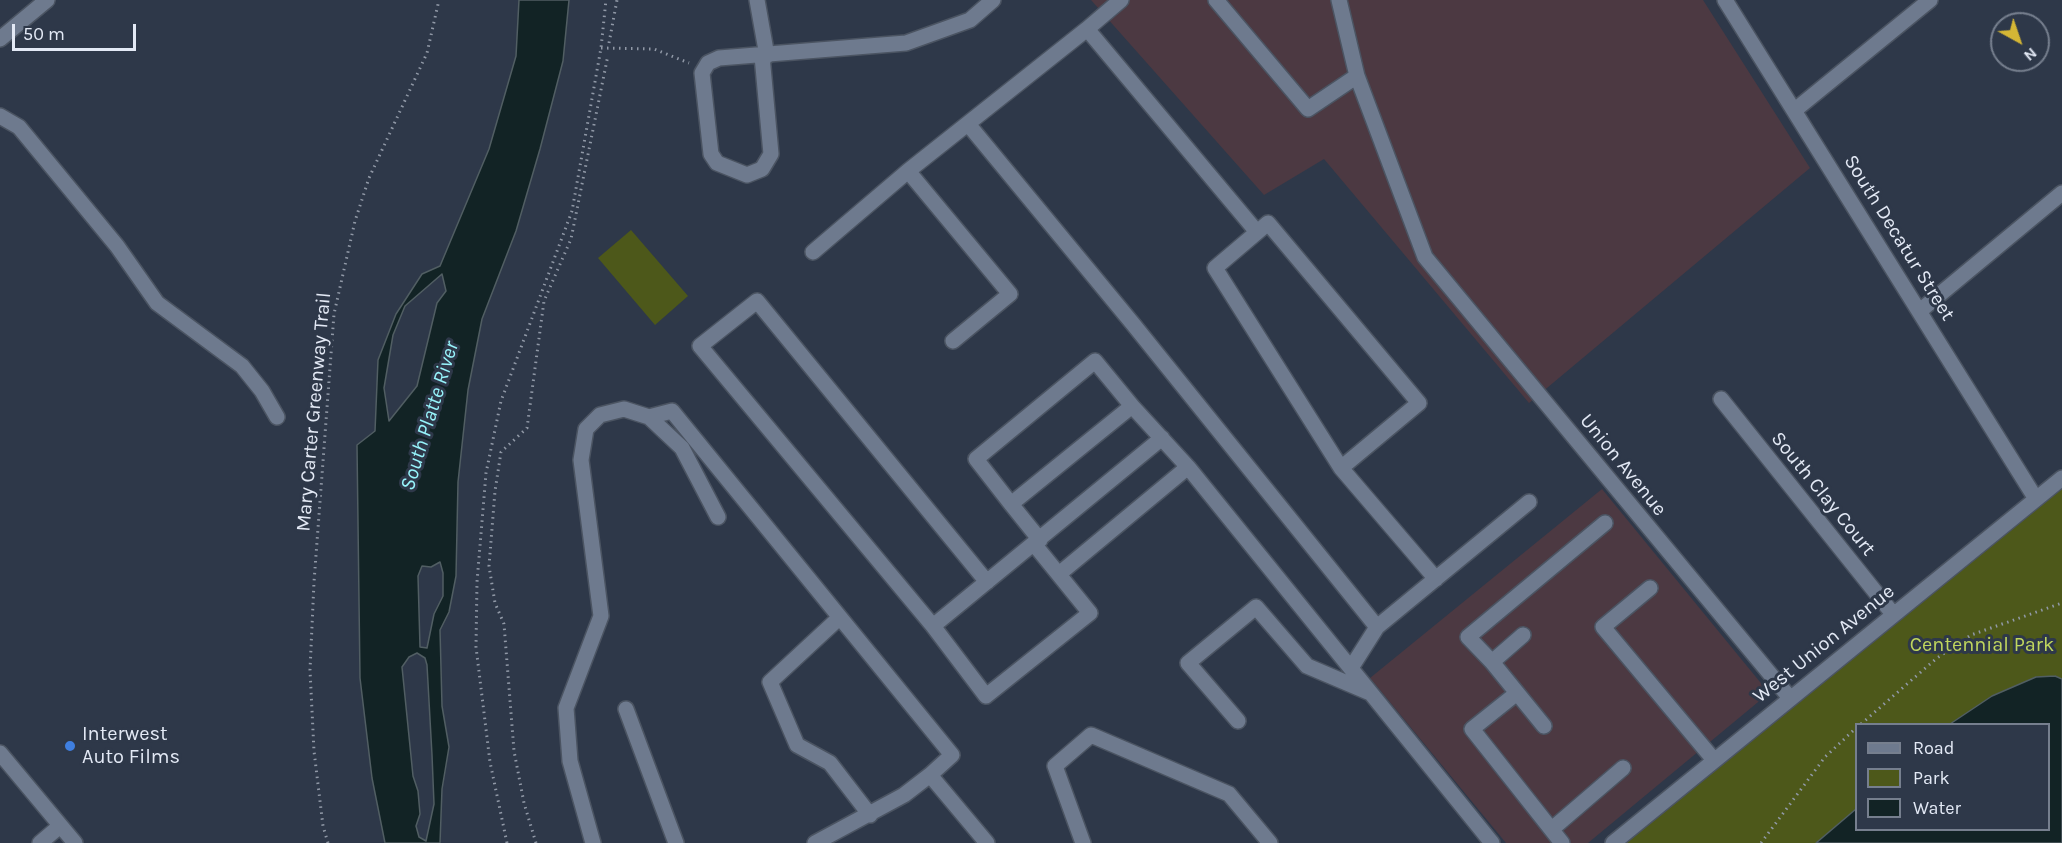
<!DOCTYPE html>
<style>
body{margin:0}
#map{position:relative;width:2062px;height:843px;overflow:hidden;background:#2e3849;font-family:Karla,sans-serif}
canvas{display:block}
.legend{position:absolute;left:1855px;top:723px;width:195px;height:108px;box-sizing:border-box;background:#2e3849;border:2px solid #767f8e;margin:0;padding:8px 10px;list-style:none;font-size:18px;color:#e3e9f5}
.legend li{display:flex;align-items:center;gap:12px;height:30px}
.legend b{width:30px;border:2px solid #767f8e}
.north{position:absolute;left:1990px;top:12px;width:60px;height:60px;box-sizing:border-box;background:#2e3849;border:2px solid #767f8e;border-radius:50%;rotate:140deg;font-size:16px;font-weight:700;line-height:24px;text-align:center;color:#e3e9f5}
.north::after{content:'';display:block;margin:auto;width:21px;height:27px;background:#d4b635;clip-path:polygon(50% 0,100% 100%,50% 72%,0 100%)}
.scale{position:absolute;left:12px;top:24px;width:124px;height:27px;box-sizing:border-box;border:3px solid #e3e9f5;border-top:0;padding-left:8px;font-size:18px;line-height:21px;white-space:nowrap;color:#e3e9f5;-webkit-text-stroke:4px #2e3849;paint-order:stroke}
</style>
<div id="map">
<canvas width="2062" height="843"></canvas>
<ul class="legend">
<li><b style="height:8px;background:#6e7a8e"></b>Road</li>
<li><b style="height:16px;background:#4d581a"></b>Park</li>
<li><b style="height:16px;background:#122325"></b>Water</li>
</ul>
<div class="north">N</div>
<div class="scale">50 m</div>
</div>
<script>
const ctx = document.querySelector('canvas').getContext('2d');
ctx.lineJoin = 'round';
function fillPath(path, color) {
  ctx.fillStyle = color;
  ctx.fill(path, 'evenodd');
}
function shape(rows) {
  const path = new Path2D();
  for (const r of rows) {
    path.moveTo(r[0], r[1]);
    for (let i = 2; i < r.length; i += 2) path.lineTo(r[i], r[i + 1]);
  }
  return path;
}
function trace(path, color, width, dash) {
  ctx.strokeStyle = color;
  ctx.lineWidth = width;
  ctx.lineCap = dash ? 'butt' : 'round';
  ctx.setLineDash(dash || []);
  ctx.stroke(path);
}
function write(font, color, halo, rows, align = 'center') {
  ctx.font = font + ' Karla,sans-serif';
  ctx.lineWidth = 6;
  ctx.setLineDash([]);
  ctx.textBaseline = 'middle';
  ctx.strokeStyle = halo;
  ctx.fillStyle = color;
  for (const [text, x, y, turn = 0] of rows) {
    ctx.save();
    ctx.translate(x, y);
    ctx.rotate((+turn || 0) * Math.PI / 180);
    ctx.textAlign = isNaN(turn) ? turn : align;
    if (halo) ctx.strokeText(text, 0, 0);
    ctx.fillText(text, 0, 0);
    ctx.restore();
  }
}
fillPath(shape([
 [1091,0,1703,0,1810,168,1529,403,1324,159,1264,195],
 [1602,489,1769,693,1588,843,1506,843,1370,678]
]), '#4c3942');
fillPath(shape([
 [631,230,688,296,655,325,598,258],
 [2062,478,2062,843,1613,843],
 [1856,724,2048,724,2048,830,1856,830]
]), '#4d581a');
const water = shape([
 [519,0,569,0,563,61,540,149,516,231,482,319,468,390,458,482,456,576,449,612,440,630,442,706,449,747,442,789,440,843,385,843,372,778,360,678,357,445,375,431,378,360,396,314,422,274,440,266,489,149,516,56,519,0],
 [442,274,446,291,437,303,417,386,389,421,384,388,393,335,405,306,442,274],
 [440,562,443,573,443,596,434,614,427,648,420,647,418,576,422,566,431,567,440,562],
 [417,653,425,658,427,665,432,755,434,804,426,841,419,837,416,826,420,814,418,791,413,776,402,667,409,657,417,653],
 [2055,676,2062,679,2062,843,1816,843,1856,809,1856,830,2048,830,2048,724,1950,724,1992,696,2036,677,2055,676]
]);
fillPath(water, '#122325');
trace(water, '#515e63', 1.5);
const minor = shape([
 [757,0,767,56],
 [1216,0,1308,109,1357,76],
 [1339,0,1357,76,1425,257,1790,698],
 [1725,0,2036,499],
 [1087,29,1121,0],
 [0,39,47,0],
 [762,56,771,154,762,169,747,175,717,163,711,154,702,73,708,63,719,58,906,43,970,20,993,0],
 [1795,110,1930,0],
 [0,116,19,127,117,246,157,303,242,366,262,391,277,417],
 [968,124,1133,324,1377,627],
 [908,171,1010,294,953,341],
 [813,252,908,171,1087,29,1257,232],
 [1921,310,2062,193],
 [1721,399,1893,614],
 [1132,406,1188,467],
 [649,417,672,411,952,755,930,775],
 [1341,468,1419,403,1268,223,1215,268,1341,468,1436,579],
 [1011,504,1132,406,1095,361,976,459,1011,504,1040,540],
 [1059,574,1188,467,1492,843],
 [987,582,757,301,700,346,933,626,986,696,1090,613,1034,544],
 [1650,588,1603,627,1714,760],
 [839,618,770,682,797,745,830,763,870,815],
 [933,626,1162,438],
 [1523,635,1492,662,1544,726],
 [1492,662,1468,637,1605,523],
 [1351,668,1377,627,1529,502],
 [1517,693,1472,729,1562,843],
 [626,709,676,843],
 [1238,721,1188,663,1256,607,1307,666,1368,692],
 [0,753,75,843],
 [1552,829,1623,768],
 [40,843,60,826],
 [593,843,570,761,566,708,601,616,581,460,586,429,600,415,624,409,649,417,682,448,718,517],
 [815,843,904,795,930,775,987,843],
 [1083,843,1055,766,1091,735,1229,794,1270,843],
 [1613,843,2062,478]
]);
trace(minor, '#4b5462', 18);
trace(shape([
 [609,43,617,0],
 [601,48,654,49,689,63],
 [1861,724,1937,658,1971,635,2062,603],
 [328,843,323,826,314,751,310,670,314,582,334,314,355,221,369,178,427,53,439,0],
 [507,843,490,762,476,647,477,582,486,473,501,401,572,211,601,48,606,0],
 [536,843,524,803,514,751,504,624,495,603,489,566,495,491,501,452,527,428,544,301,571,239,608,55],
 [1761,843,1825,757,1856,728]
]), '#9199a7', 3, [1.5, 4.5]);
trace(minor, '#6e7a8e', 15);
for (const [x, y, r, color] of [
 [70,746,6,"#3f7fe0"]
]) {
  const dot = new Path2D();
  dot.arc(x, y, r, 0, 2 * Math.PI);
  ctx.fillStyle = color;
  ctx.fill(dot);
  trace(dot, '#2e3849', 2);
}
write('20px', '#e3e9f5', '#2e3849', [
 ["South Decatur Street",1899,238,58],
 ["Mary Carter Greenway Trail",314,412,-85],
 ["Union Avenue",1623,465,51],
 ["South Clay Court",1823,494,51],
 ["West Union Avenue",1824,644,-39]
]);
write('20px', '#c1d75e', '#2e3849', [
 ["Centennial Park",1982,645]
]);
write('20px', '#e3e9f5', '#2e3849', [
 ["Interwest",82,734],
 ["Auto Films",82,757]
], 'left');
write('italic 21px', '#97f4fb', '#2e3849', [
 ["South Platte River",430,416,-73]
]);
</script>
